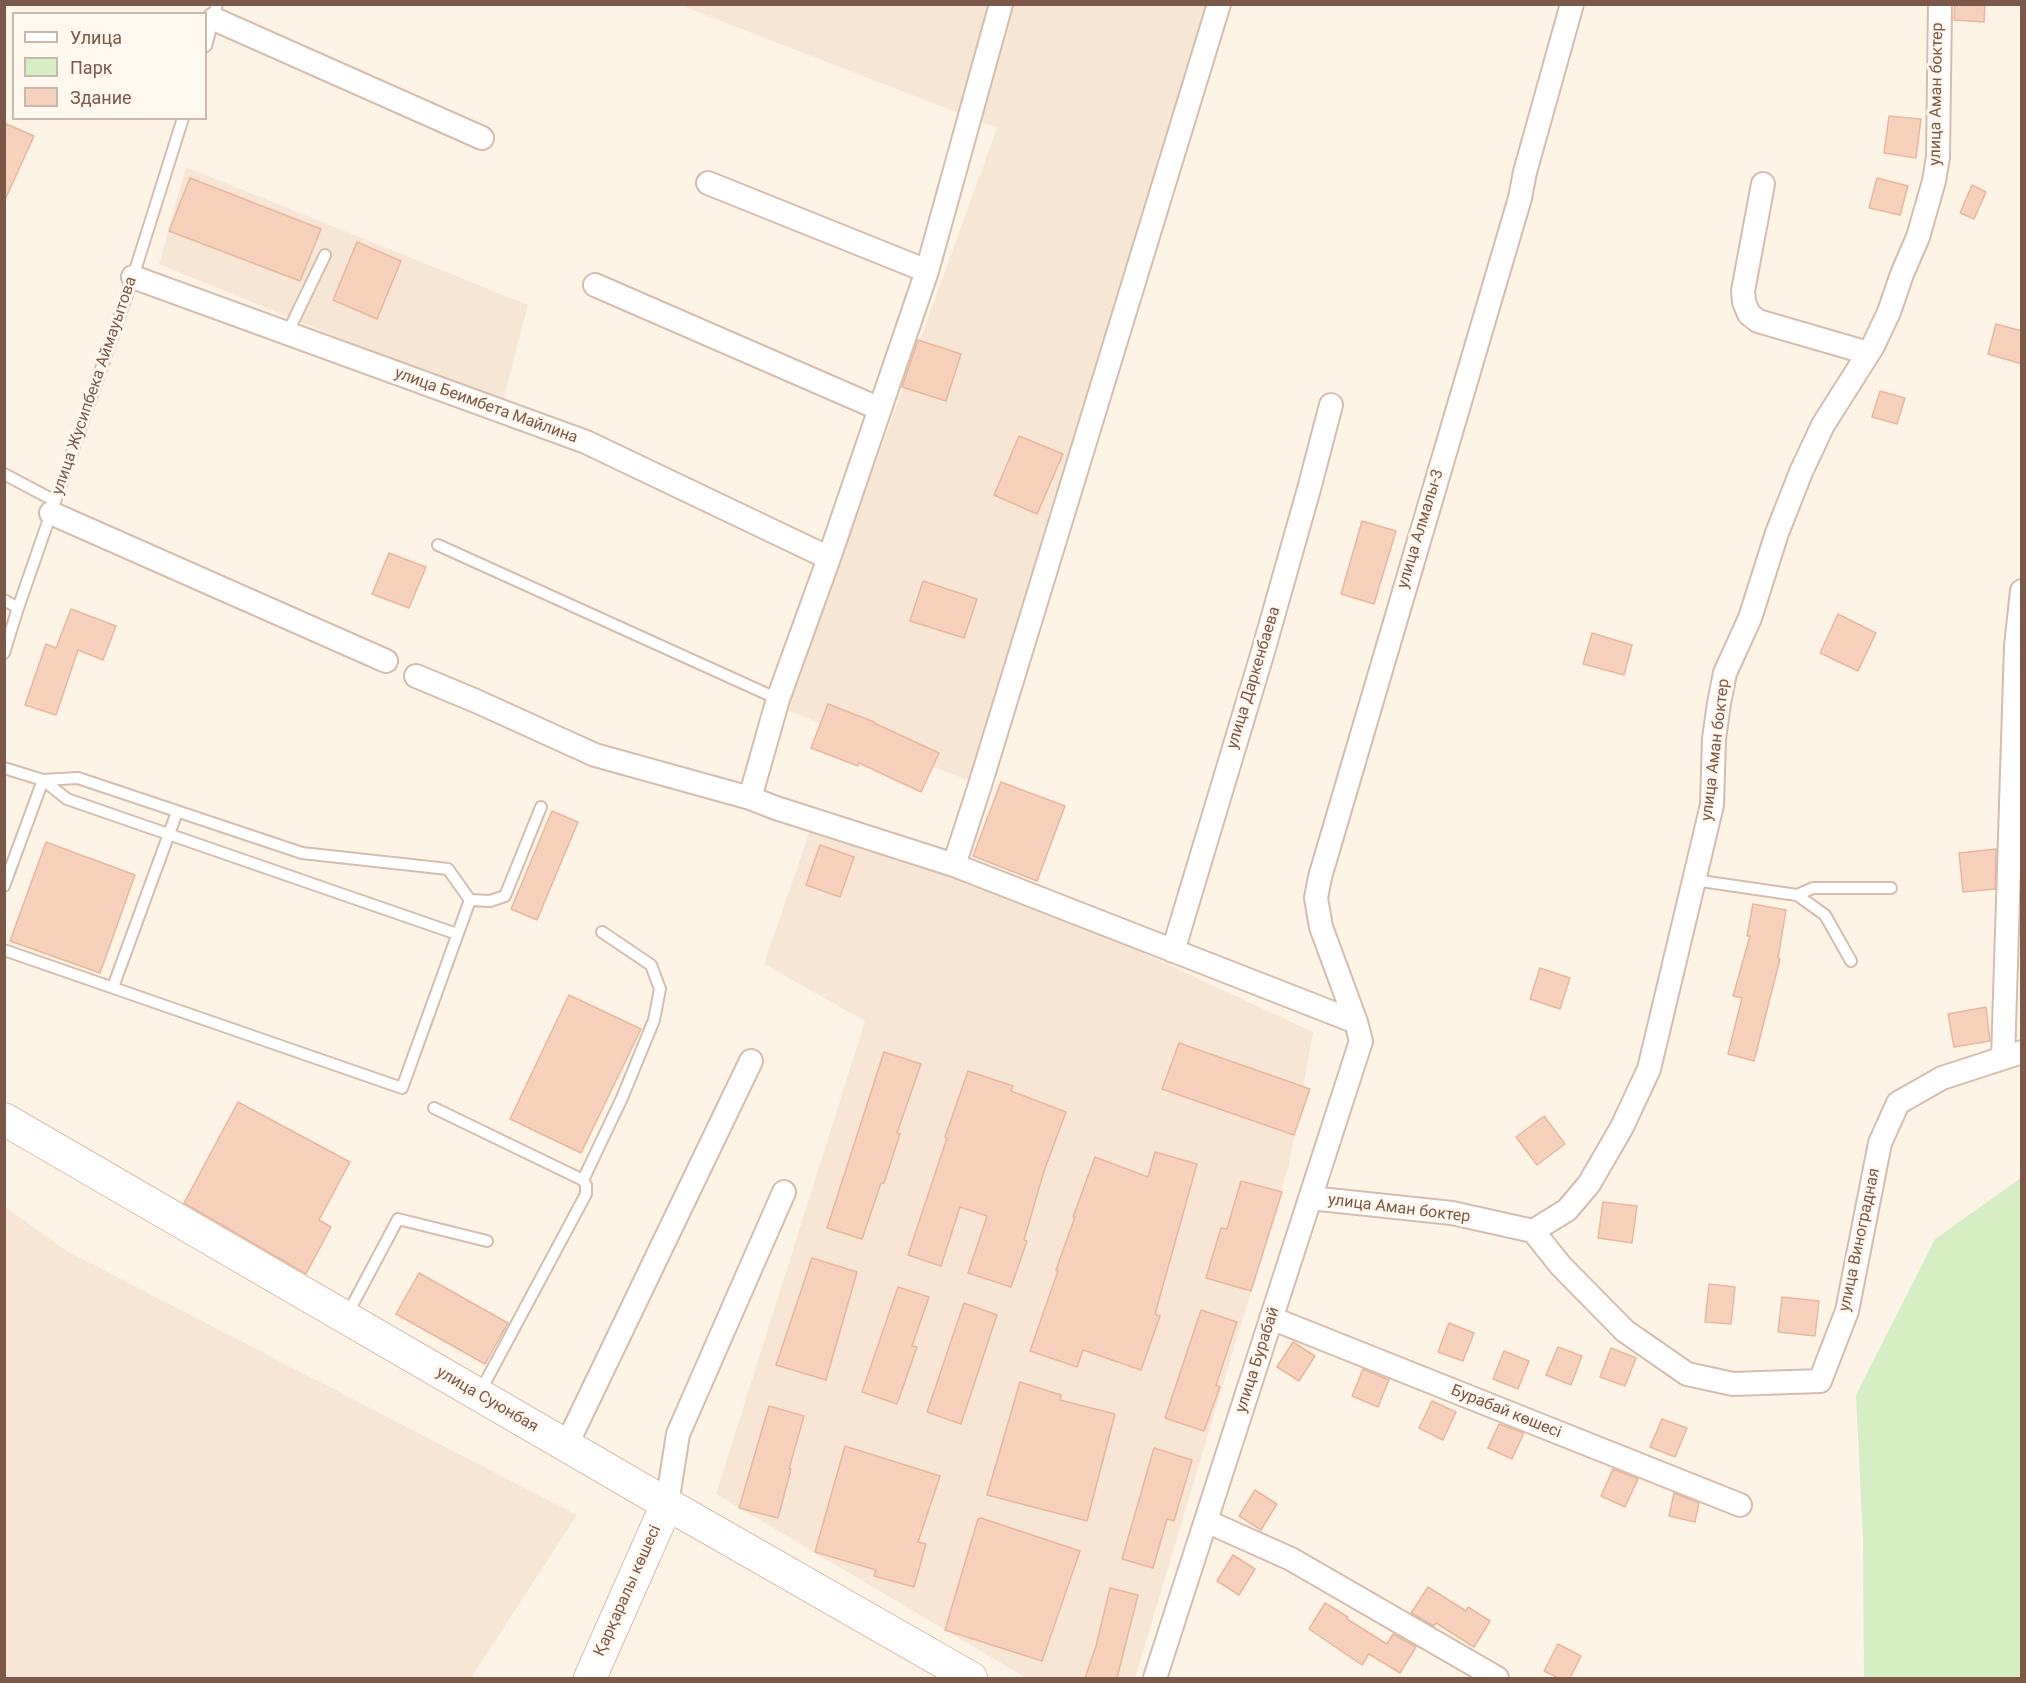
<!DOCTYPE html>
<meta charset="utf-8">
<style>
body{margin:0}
#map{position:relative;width:2026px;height:1683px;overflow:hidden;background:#fef4e6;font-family:Roboto,sans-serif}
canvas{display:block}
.frame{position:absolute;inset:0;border:6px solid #7b5848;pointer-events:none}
.legend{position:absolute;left:12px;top:12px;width:195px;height:108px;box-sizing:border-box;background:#fff8ef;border:2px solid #cab8ac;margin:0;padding:8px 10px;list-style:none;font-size:18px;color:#7b5848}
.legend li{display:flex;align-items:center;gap:12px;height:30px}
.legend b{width:30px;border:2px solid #cab8ac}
</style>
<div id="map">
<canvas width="2026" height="1683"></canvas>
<div class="frame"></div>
<ul class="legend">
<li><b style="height:8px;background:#fff"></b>Улица</li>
<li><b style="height:16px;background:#d5eec3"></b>Парк</li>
<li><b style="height:16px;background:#f6d1bb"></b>Здание</li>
</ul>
</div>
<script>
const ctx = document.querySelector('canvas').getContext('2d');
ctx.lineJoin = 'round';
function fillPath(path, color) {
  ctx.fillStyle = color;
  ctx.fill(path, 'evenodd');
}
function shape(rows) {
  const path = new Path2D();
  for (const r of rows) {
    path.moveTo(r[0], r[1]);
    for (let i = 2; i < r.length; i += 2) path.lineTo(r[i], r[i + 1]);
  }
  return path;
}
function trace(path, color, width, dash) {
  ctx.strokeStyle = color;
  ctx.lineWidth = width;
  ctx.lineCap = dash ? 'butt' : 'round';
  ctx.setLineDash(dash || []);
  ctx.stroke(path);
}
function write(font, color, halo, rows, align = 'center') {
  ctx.font = font + ' Roboto,sans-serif';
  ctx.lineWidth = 6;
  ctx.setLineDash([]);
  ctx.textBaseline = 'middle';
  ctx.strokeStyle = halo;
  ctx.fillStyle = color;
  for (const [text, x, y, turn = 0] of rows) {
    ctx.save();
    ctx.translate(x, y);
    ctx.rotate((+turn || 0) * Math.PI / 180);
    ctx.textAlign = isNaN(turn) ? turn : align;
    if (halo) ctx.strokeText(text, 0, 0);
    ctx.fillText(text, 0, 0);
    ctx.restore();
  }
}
fillPath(shape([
 [686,4,1219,5,980,785,786,710,997,128,685,7],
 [186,167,528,305,502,405,159,264],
 [815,816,954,865,1313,1032,1289,1165,1135,1678,1026,1678,716,1494,865,1021,764,964],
 [5,1207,67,1251,577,1515,471,1678,5,1678]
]), '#f7e6d4');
fillPath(shape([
 [2021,1178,2021,1678,1864,1678,1863,1540,1856,1395,1935,1239]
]), '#d5eec3');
const building = shape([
 [1955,4,1985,4,1984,22,1954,20,1955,4],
 [1889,116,1921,119,1916,158,1884,153,1889,116],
 [4,123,34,136,4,202,4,123],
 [190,178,321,229,300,281,169,231,190,178],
 [1877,178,1908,186,1900,215,1869,208,1877,178],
 [1972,185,1986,192,1974,219,1960,213,1972,185],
 [357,242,401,261,377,319,333,300,357,242],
 [1996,324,2022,331,2022,364,1988,354,1996,324],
 [918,340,961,354,946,401,902,387,918,340],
 [1880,391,1905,398,1897,424,1872,417,1880,391],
 [1019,436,1063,454,1037,514,994,495,1019,436],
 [1362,521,1396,531,1374,604,1341,594,1362,521],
 [389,553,426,567,409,608,372,594,389,553],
 [923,581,977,599,964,638,910,621,923,581],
 [71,609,116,626,103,660,78,650,56,715,25,705,46,644,56,648,71,609],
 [1838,614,1876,633,1858,671,1820,653,1838,614],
 [1592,633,1632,645,1624,675,1583,664,1592,633],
 [828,704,874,722,874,723,939,753,921,792,859,763,858,766,811,748,828,704],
 [1001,782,1065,806,1037,881,973,856,1001,782],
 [552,811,578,822,537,920,511,909,552,811],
 [46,842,135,875,100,973,10,941,46,842],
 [820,845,854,857,840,897,806,885,820,845],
 [1996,849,1995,889,1963,892,1959,853,1996,849],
 [1753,904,1786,910,1778,958,1780,959,1754,1061,1728,1054,1742,998,1733,996,1750,936,1747,936,1753,904],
 [1540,968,1570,978,1560,1009,1530,999,1540,968],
 [569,995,641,1029,581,1153,510,1119,569,995],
 [1986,1007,1990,1041,1954,1047,1948,1014,1986,1007],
 [1179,1043,1310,1089,1294,1135,1162,1089,1179,1043],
 [884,1052,921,1064,897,1133,900,1134,884,1183,881,1183,862,1239,827,1228,884,1052],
 [968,1071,1013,1086,1011,1091,1066,1112,1044,1171,1024,1240,1027,1241,1011,1287,968,1273,987,1216,960,1207,941,1266,908,1255,947,1138,945,1137,968,1071],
 [238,1102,350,1162,319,1220,331,1227,306,1274,184,1203,238,1102],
 [1544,1116,1565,1144,1537,1165,1516,1137,1544,1116],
 [1155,1152,1197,1164,1155,1314,1160,1316,1141,1370,1083,1350,1077,1367,1030,1351,1058,1271,1056,1270,1075,1217,1073,1217,1095,1157,1148,1177,1155,1152],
 [1241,1181,1282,1192,1251,1291,1206,1278,1221,1228,1227,1229,1241,1181],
 [1603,1202,1637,1206,1632,1243,1598,1238,1603,1202],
 [812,1258,857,1272,826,1380,776,1365,812,1258],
 [419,1273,508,1323,485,1364,396,1314,419,1273],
 [1709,1284,1735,1287,1731,1324,1705,1322,1709,1284],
 [898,1287,929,1297,912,1346,917,1347,897,1404,862,1392,898,1287],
 [1782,1297,1819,1301,1815,1336,1778,1332,1782,1297],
 [964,1303,997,1315,961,1424,927,1412,964,1303],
 [1201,1310,1237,1322,1216,1385,1220,1387,1204,1431,1165,1418,1201,1310],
 [1449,1323,1474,1333,1463,1361,1438,1352,1449,1323],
 [1293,1342,1315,1356,1299,1381,1277,1367,1293,1342],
 [1558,1347,1582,1356,1571,1385,1546,1375,1558,1347],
 [1611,1348,1636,1358,1625,1386,1600,1377,1611,1348],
 [1504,1351,1529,1361,1518,1389,1493,1379,1504,1351],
 [1363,1369,1389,1380,1378,1407,1352,1396,1363,1369],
 [1020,1382,1061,1395,1060,1400,1115,1414,1087,1521,987,1495,1020,1382],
 [1432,1401,1456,1412,1443,1440,1419,1428,1432,1401],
 [769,1406,804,1416,789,1469,791,1469,778,1518,739,1508,769,1406],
 [1662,1419,1687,1428,1675,1457,1650,1447,1662,1419],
 [1499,1424,1524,1433,1512,1459,1488,1448,1499,1424],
 [845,1446,940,1476,918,1542,926,1544,914,1587,874,1576,876,1570,815,1552,845,1446],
 [1154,1448,1192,1460,1174,1521,1167,1519,1153,1568,1122,1559,1154,1448],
 [1613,1469,1638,1479,1625,1507,1601,1496,1613,1469],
 [1255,1490,1277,1504,1261,1530,1239,1516,1255,1490],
 [1674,1493,1699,1503,1695,1522,1669,1516,1674,1493],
 [981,1518,1080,1551,1042,1661,945,1630,978,1519,981,1518],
 [1233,1555,1255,1569,1239,1595,1217,1581,1233,1555],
 [1428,1587,1466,1611,1468,1607,1490,1621,1474,1647,1436,1623,1434,1626,1411,1613,1428,1587],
 [1110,1588,1138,1595,1117,1678,1085,1678,1096,1646,1110,1588],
 [1325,1603,1348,1617,1347,1619,1387,1644,1393,1634,1416,1647,1400,1673,1369,1654,1362,1665,1309,1629,1325,1603],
 [1558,1644,1581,1656,1570,1678,1558,1678,1544,1671,1558,1644]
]);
fillPath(building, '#f6d1bb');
trace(building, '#ebb69a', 1.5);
const lane = shape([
 [206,46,217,4],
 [287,334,325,255],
 [4,474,55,501],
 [438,545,778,699],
 [4,600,18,608],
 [4,653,18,608,133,277,183,118],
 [4,768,43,780,78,778,302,853,448,869,470,900,402,1088,4,950],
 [1694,880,1797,895,1825,915,1851,961],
 [4,886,43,780,67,799,457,934],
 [1797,895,1813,888,1891,888],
 [470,900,490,901,505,896,541,807],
 [113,987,177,812],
 [434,1108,583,1180,586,1185,586,1194,480,1392],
 [583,1180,622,1098,654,1020,660,989,651,965,602,932],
 [347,1315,398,1219,487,1241]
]);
const street = shape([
 [1001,4,927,271,829,558,778,699,750,798,776,808,954,865,1356,1022],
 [214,19,482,138],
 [708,183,927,271],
 [1763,184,1743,291,1744,302,1749,314,1758,321,1868,353],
 [133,277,586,442,829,558],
 [595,285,880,409],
 [51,513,386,661],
 [416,676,476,701,595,755,750,798],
 [954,865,980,785,1219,4],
 [1173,951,1262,655,1309,489,1331,405],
 [2003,1058,2016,646,2022,591],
 [1310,1198,1452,1213,1533,1231,1567,1210,1589,1184,1622,1127,1649,1069,1712,805,1714,739,1719,703,1725,673,1750,618,1777,533,1801,472,1823,425,1873,346,1889,312,1902,274,1918,237,1934,181,1938,157,1940,4],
 [1533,1231,1561,1266,1625,1331,1687,1374,1733,1384,1820,1381,1847,1311,1880,1143,1898,1103,1942,1078,2022,1052],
 [1271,1318,1740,1505],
 [566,1446,751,1061],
 [667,1504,678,1434,784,1192],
 [1206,1521,1291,1559,1497,1678],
 [1155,1678,1361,1041,1356,1022,1321,927,1316,898,1320,877,1520,198,1525,172,1572,4]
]);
const secondary = shape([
 [4,1119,667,1504,971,1678],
 [590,1678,667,1504]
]);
trace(lane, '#d4bdad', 14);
trace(street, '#d4bdad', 26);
trace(secondary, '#d8bdaa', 34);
trace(lane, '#fff', 10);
trace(street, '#fff', 22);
trace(secondary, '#fff', 32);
write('16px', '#7b5848', '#fff8ef', [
 ["улица Аман боктер",1937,94,-89],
 ["улица Жусипбека Аймауытова",95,386,-71],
 ["улица Беимбета Майлина",486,406,20],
 ["улица Алмалы-3",1421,529,-73],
 ["улица Даркенбаева",1254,678,-73],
 ["улица Аман боктер",1716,750,-83],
 ["улица Аман боктер",1399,1209,7],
 ["улица Виноградная",1860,1240,-78],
 ["улица Бурабай",1258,1360,-72],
 ["улица Суюнбая",487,1400,30],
 ["Бурабай көшесі",1506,1412,22],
 ["Қарқаралы көшесі",628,1591,-66]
]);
</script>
